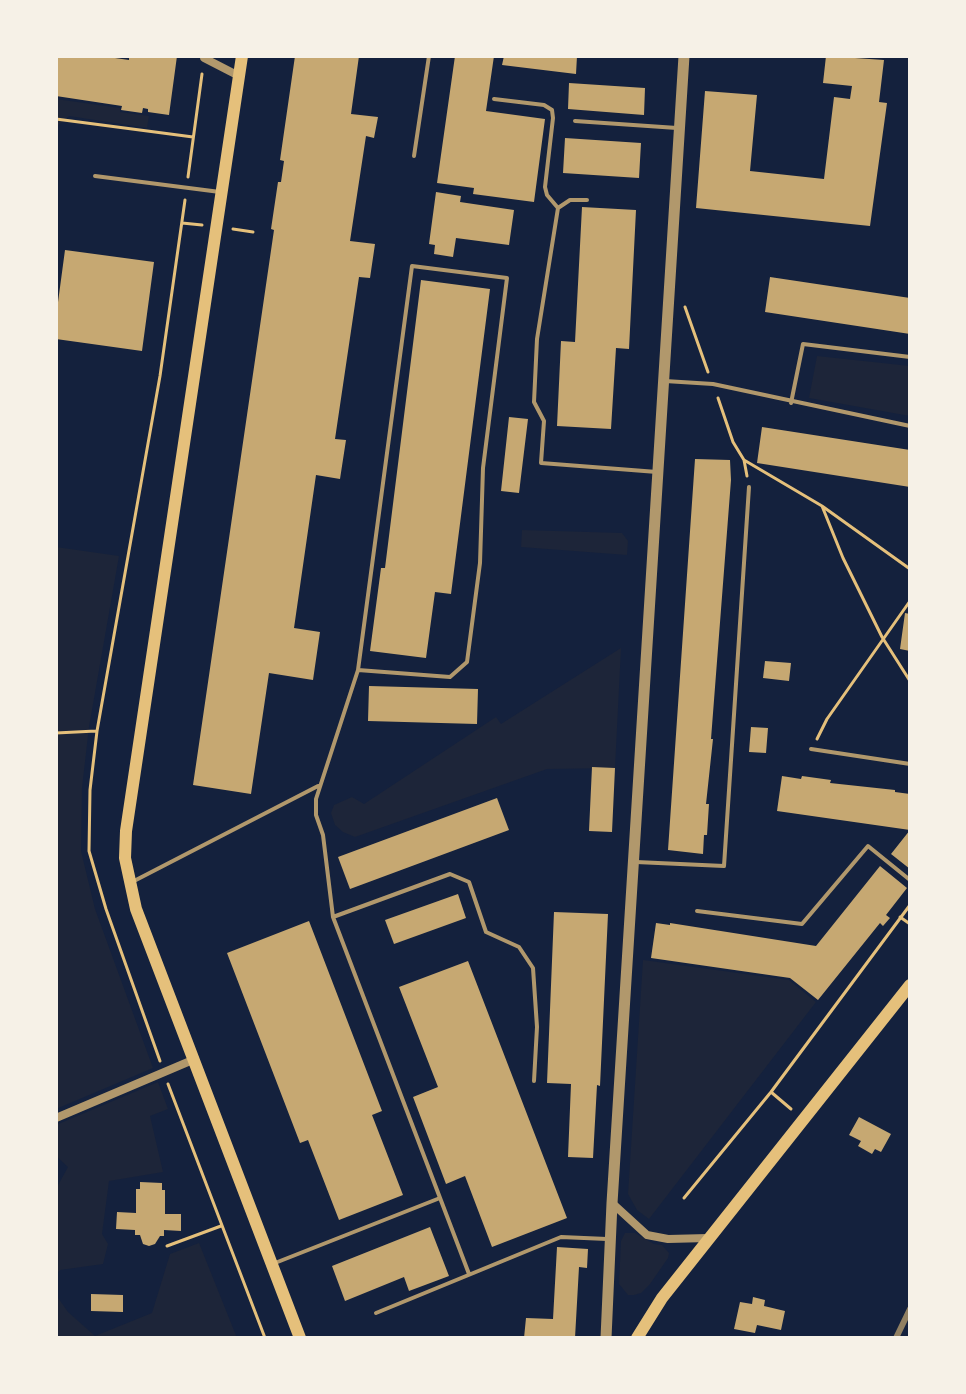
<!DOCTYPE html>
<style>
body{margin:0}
#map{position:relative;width:966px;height:1394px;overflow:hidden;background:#14213d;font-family:"PT Sans",sans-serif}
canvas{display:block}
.frame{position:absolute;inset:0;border:58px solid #f6f1e7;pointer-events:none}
</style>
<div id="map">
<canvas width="966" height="1394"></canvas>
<div class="frame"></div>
</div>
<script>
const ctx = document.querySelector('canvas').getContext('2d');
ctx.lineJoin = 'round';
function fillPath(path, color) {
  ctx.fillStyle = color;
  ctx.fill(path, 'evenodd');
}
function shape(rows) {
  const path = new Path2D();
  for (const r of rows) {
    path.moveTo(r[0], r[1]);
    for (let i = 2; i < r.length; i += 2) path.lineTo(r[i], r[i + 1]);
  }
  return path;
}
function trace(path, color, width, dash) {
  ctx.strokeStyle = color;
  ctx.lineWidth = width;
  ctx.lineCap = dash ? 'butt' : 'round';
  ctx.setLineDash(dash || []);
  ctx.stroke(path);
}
fillPath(shape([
 [56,99,120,108,120,112,149,116,147,128,69,116,56,127],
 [817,356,910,366,910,416,809,398],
 [522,530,622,533,628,541,627,555,521,547],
 [56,547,119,556,89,727,82,788,81,851,95,909,153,1068,56,1109],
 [621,648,615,768,547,769,355,837,343,832,335,825,331,813,334,805,352,797,364,804,496,717,501,724],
 [643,960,789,980,816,1002,649,1219,637,1210,628,1194],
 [158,1082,168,1109,150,1116,163,1172,109,1181,102,1234,108,1244,103,1264,60,1270,56,1275,56,1189,68,1167,56,1156,56,1125],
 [625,1233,635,1233,654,1244,662,1245,669,1253,668,1258,650,1284,641,1293,634,1295,628,1295,619,1284,621,1241],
 [199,1243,237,1338,56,1338,56,1295,68,1312,95,1336,152,1313,170,1254]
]), '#1d2539');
fillPath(shape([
 [56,56,101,56,129,60,129,56,177,56,169,115,148,112,148,109,143,108,142,113,121,110,122,106,56,96],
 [295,56,359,56,351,114,378,117,374,138,366,136,350,241,375,244,370,278,359,277,335,439,346,440,340,479,316,475,294,628,320,632,313,680,269,673,251,794,193,785,274,230,271,229,278,182,281,182,284,161,280,160],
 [455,56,494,56,486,111,545,119,534,202,473,194,474,188,437,183],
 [504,56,577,56,576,74,502,65],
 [826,56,884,60,879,102,887,103,870,226,696,208,705,91,757,95,750,171,824,179,834,97,850,99,852,86,823,83],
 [569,83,645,88,644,115,568,109],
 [565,138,641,143,639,178,563,173],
 [436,192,461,196,460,202,514,210,509,245,456,238,453,257,434,254,435,245,429,244],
 [582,207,636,210,629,349,616,348,611,429,557,426,561,341,575,342],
 [65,250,154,262,142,351,56,339,56,317],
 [770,277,910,298,910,334,765,312],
 [421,280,490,289,451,594,435,592,426,658,370,651,381,568,385,568],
 [509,417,528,419,519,493,501,491],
 [762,427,910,450,910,487,757,463],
 [695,459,730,460,731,480,711,739,713,739,706,804,709,804,707,835,704,835,703,854,668,850],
 [905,613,910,614,910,651,900,649],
 [765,661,791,663,789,681,763,678],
 [369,686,478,689,477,724,368,721],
 [751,727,768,728,766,753,749,752],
 [592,767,615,768,612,832,589,831],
 [782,776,801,779,802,776,831,780,830,783,895,790,895,792,910,794,910,869,891,854,910,830,777,811],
 [497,798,509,830,350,889,338,857],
 [880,866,907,888,886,915,890,918,883,926,880,923,818,1000,790,978,651,958,656,923,670,925,670,923,816,946],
 [458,894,466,918,394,944,385,920],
 [554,912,608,914,600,1086,597,1085,593,1158,568,1157,571,1084,547,1083],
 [309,921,382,1111,372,1115,403,1195,339,1220,308,1140,300,1143,227,953],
 [468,961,567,1218,492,1247,465,1176,446,1184,413,1097,438,1087,399,987],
 [859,1117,891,1134,881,1152,875,1149,872,1154,858,1146,861,1141,849,1135],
 [140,1182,162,1183,162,1190,165,1190,165,1214,181,1214,181,1231,164,1230,164,1236,160,1236,155,1244,149,1246,143,1244,140,1235,135,1235,135,1230,116,1229,117,1212,136,1213,136,1189,140,1189],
 [430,1227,449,1276,409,1291,404,1277,345,1301,332,1266],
 [557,1247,588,1249,587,1268,579,1267,575,1338,524,1338,526,1318,553,1319],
 [91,1294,123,1295,123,1312,91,1311],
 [753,1297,765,1300,764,1306,785,1311,781,1330,757,1325,755,1333,734,1329,740,1302,752,1304]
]), '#c6a872');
trace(shape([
 [56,119,193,137],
 [188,177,202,74],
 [182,223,202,225],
 [233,229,253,232],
 [685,307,708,372],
 [718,398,733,442,744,460,822,506,910,569],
 [744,460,747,476],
 [822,506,843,558,882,637,910,681],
 [56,733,96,731],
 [817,739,827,719,910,601],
 [900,917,910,924],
 [160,1061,106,909,89,851,90,790,97,731,160,376,185,200],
 [168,1084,265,1338],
 [771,1092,791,1109],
 [684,1198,771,1092,910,905],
 [167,1246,221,1226]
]), '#e5c07b', 3);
trace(shape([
 [494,99,544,105,552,110,553,118,545,187,547,195,558,208],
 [575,121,677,128],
 [414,156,429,56],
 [95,176,220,192],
 [587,200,570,200,558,208,537,339,534,402,544,421,541,463,657,472],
 [665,381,713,384,910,426],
 [791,403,803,344,910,357],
 [358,670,450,677,467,662,480,563,483,468,507,278,412,266,358,670,316,799,316,815,323,835,333,917,469,1274],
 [811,749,910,764],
 [636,862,724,866,749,487],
 [134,881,318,786],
 [697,911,802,924,868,846,910,880],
 [333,917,450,874,469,882,486,932,519,947,533,968,537,1027,534,1081],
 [275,1263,440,1198],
 [376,1313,561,1237,607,1239]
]), '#b1986c', 4);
trace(shape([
 [204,56,204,58,239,76],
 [56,1118,195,1059],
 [612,1203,647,1235,668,1239,708,1238]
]), '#b1986c', 8);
trace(shape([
 [606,1338,612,1203,684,56]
]), '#b1986c', 11);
trace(shape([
 [242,56,126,831,125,858,136,909,300,1338],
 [637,1338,662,1298,910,985]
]), '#e5c07b', 12);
trace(shape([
 [896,1338,910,1309]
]), '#918062', 6);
</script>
